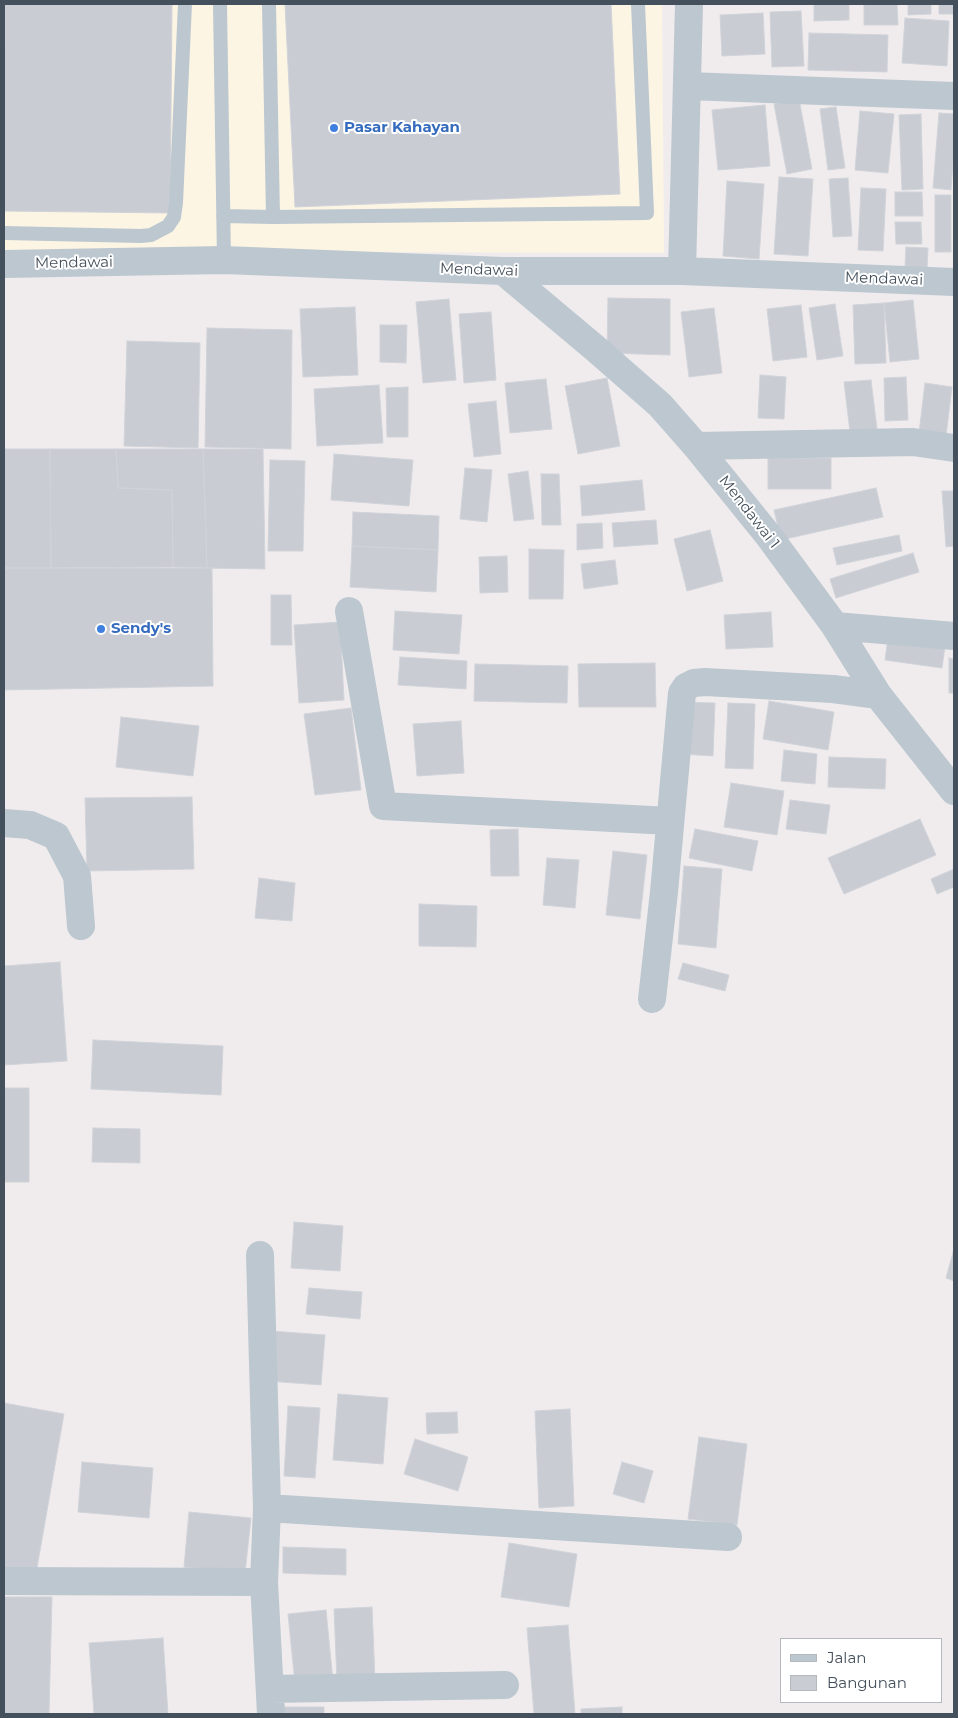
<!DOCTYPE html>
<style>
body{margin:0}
#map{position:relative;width:958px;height:1718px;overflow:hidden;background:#f0eced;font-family:Montserrat,sans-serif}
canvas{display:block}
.frame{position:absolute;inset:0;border:5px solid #44505b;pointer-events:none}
.legend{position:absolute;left:780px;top:1638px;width:162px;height:65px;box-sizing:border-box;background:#fff;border:1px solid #b4b9bd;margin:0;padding:6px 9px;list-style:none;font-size:15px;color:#44505b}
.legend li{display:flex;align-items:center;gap:10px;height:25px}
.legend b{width:25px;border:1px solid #b4b9bd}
</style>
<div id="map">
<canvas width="958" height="1718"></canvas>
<div class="frame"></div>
<ul class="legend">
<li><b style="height:6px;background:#bcc7d0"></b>Jalan</li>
<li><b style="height:14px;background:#c9ccd2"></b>Bangunan</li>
</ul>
</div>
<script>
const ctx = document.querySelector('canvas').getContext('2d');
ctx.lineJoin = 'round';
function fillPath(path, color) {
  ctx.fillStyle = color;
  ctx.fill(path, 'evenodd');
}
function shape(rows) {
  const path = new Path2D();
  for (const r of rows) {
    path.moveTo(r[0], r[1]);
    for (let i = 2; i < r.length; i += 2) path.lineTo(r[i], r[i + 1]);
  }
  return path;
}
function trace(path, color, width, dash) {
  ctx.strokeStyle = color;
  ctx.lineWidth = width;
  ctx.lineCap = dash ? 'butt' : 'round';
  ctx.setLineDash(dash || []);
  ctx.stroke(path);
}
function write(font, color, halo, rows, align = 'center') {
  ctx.font = font + ' Montserrat,sans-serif';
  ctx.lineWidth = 4;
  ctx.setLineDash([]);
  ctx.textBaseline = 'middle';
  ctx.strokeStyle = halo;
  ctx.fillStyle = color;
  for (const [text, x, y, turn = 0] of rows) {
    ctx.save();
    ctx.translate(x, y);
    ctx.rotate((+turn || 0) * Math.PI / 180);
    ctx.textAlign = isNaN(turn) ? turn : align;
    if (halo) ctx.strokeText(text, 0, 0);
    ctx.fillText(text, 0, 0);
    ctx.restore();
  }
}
fillPath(shape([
 [4,4,662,4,664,253,4,251]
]), '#fcf5e4');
const building = shape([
 [5,4,172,4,170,213,4,211,5,4],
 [285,4,611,4,620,194,295,207,285,4],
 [814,4,849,4,849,20,814,21,814,4],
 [864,4,897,4,898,25,864,25,864,4],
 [908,4,931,4,931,14,908,15,908,4],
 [939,4,954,4,954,14,939,14,939,4],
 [801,11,804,66,772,67,770,12,801,11],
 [763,13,765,54,722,56,720,15,763,13],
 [905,18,949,21,947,66,902,63,905,18],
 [809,33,888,35,887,72,808,70,809,33],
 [799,99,812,169,787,174,774,104,799,99],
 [765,105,770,166,718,170,712,110,765,105],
 [836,107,845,168,828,170,820,109,836,107],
 [860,111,894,114,888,173,855,170,860,111],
 [939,113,954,114,954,147,951,190,933,188,939,113],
 [921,114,923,189,902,190,899,115,921,114],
 [779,177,813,179,808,256,774,254,779,177],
 [848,178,852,236,833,237,829,179,848,178],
 [727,181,764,184,759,259,723,256,727,181],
 [861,188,886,189,883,251,858,250,861,188],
 [895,192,922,192,923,216,895,216,895,192],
 [935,195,951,195,951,252,935,252,935,195],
 [895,222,921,222,922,244,896,244,895,222],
 [906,247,928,248,927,269,905,267,906,247],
 [608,298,670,299,670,355,607,353,608,298],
 [449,299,456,380,423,383,416,302,449,299],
 [913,300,919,359,890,362,884,303,913,300],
 [884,303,886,363,855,364,853,305,884,303],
 [835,304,843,356,817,360,809,308,835,304],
 [801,305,807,357,773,361,767,309,801,305],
 [355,307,358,375,303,377,300,309,355,307],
 [714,308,722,373,689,377,681,312,714,308],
 [491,312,496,380,464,383,459,314,491,312],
 [380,325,407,325,406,363,380,362,380,325],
 [207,328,292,330,291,449,205,447,207,328],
 [127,341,200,343,198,448,124,446,127,341],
 [760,375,786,377,784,419,758,418,760,375],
 [906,377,908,420,885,421,884,378,906,377],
 [607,378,620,446,578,454,565,386,607,378],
 [546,379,552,429,510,433,505,383,546,379],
 [871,380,877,429,850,432,844,382,871,380],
 [925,383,952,387,946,436,919,433,925,383],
 [379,385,383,443,317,446,314,389,379,385],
 [408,387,408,437,387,437,386,388,408,387],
 [496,401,501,454,474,457,468,404,496,401],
 [4,449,50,449,51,568,4,568,4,449],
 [50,449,116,449,118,488,172,490,173,567,51,568,50,449],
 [116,449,203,449,207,568,173,567,172,490,118,488,116,449],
 [203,449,263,449,265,569,207,568,203,449],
 [334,454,413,460,409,506,331,500,334,454],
 [768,458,831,458,831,489,768,489,768,458],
 [270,460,305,461,303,551,268,551,270,460],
 [465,468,492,470,487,522,460,519,465,468],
 [528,471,534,519,514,521,508,474,528,471],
 [541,474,559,474,561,525,542,525,541,474],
 [642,480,645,510,582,516,580,486,642,480],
 [876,488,883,517,781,540,774,510,876,488],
 [942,491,954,491,954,546,946,547,942,491],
 [353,512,439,516,438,550,352,546,353,512],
 [656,520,658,544,614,547,612,523,656,520],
 [602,523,603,548,577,550,577,524,602,523],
 [710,530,723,581,687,591,674,539,710,530],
 [899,535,902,551,837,565,833,548,899,535],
 [352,546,438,550,436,592,350,587,352,546],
 [529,549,564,550,563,599,529,599,529,549],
 [913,553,919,572,836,598,830,579,913,553],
 [507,556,508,592,480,593,479,557,507,556],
 [615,560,618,584,584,589,581,564,615,560],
 [4,568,212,568,213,686,4,690,4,568],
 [271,595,291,595,292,645,271,645,271,595],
 [395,611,462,615,459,654,393,650,395,611],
 [771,612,773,647,726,649,724,615,771,612],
 [340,622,344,700,299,703,294,625,340,622],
 [888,638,945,646,942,668,885,660,888,638],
 [400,657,467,661,466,689,398,685,400,657],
 [949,658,954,659,954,693,949,693,949,658],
 [655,663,656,707,579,707,578,664,655,663],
 [475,664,568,666,567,703,474,701,475,664],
 [769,701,834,712,828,750,763,739,769,701],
 [684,702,715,703,713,756,682,754,684,702],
 [728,703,755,704,753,769,725,768,728,703],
 [351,708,361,790,315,795,304,714,351,708],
 [121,717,199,726,193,776,116,767,121,717],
 [461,721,464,773,417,776,413,724,461,721],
 [784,750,817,754,815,784,781,781,784,750],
 [829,757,886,759,885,789,828,787,829,757],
 [731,783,784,791,777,835,724,827,731,783],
 [192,797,194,869,87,871,85,798,192,797],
 [790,800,830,805,826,834,786,829,790,800],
 [920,819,936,855,844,894,828,858,920,819],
 [518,829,519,876,491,876,490,830,518,829],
 [695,829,758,841,752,871,689,858,695,829],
 [613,851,647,855,640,919,606,915,613,851],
 [547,858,579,860,575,908,543,905,547,858],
 [684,866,722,869,716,948,678,944,684,866],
 [954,869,954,887,937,894,931,879,954,869],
 [259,878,295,883,292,921,255,918,259,878],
 [419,904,477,906,476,947,419,946,419,904],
 [60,962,67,1061,4,1065,4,966,60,962],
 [683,963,729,975,725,991,678,979,683,963],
 [93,1040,223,1046,221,1095,91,1089,93,1040],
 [4,1088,29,1088,29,1182,4,1182,4,1088],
 [93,1128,140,1129,140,1163,92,1162,93,1128],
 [294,1222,343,1226,340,1271,291,1268,294,1222],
 [954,1249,954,1281,946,1278,954,1249],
 [309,1288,362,1292,360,1319,306,1314,309,1288],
 [271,1331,325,1335,321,1385,268,1381,271,1331],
 [338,1394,388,1398,383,1464,333,1460,338,1394],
 [4,1403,64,1414,35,1579,4,1573,4,1403],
 [288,1406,320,1408,315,1478,284,1476,288,1406],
 [570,1409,574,1506,539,1508,535,1411,570,1409],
 [457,1412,458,1433,427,1434,426,1413,457,1412],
 [699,1437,747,1444,737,1525,688,1519,699,1437],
 [415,1439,468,1457,458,1491,404,1474,415,1439],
 [82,1462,153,1468,149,1518,78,1512,82,1462],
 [622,1462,653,1471,644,1503,613,1494,622,1462],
 [189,1512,251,1518,245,1573,184,1567,189,1512],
 [509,1543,577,1554,569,1607,501,1597,509,1543],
 [283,1547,346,1549,346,1575,283,1573,283,1547],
 [4,1597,52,1597,49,1714,4,1714,4,1597],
 [372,1607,375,1680,337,1682,334,1609,372,1607],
 [326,1610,333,1681,295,1684,288,1614,326,1610],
 [568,1625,575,1714,534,1714,527,1628,568,1625],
 [163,1638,168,1714,94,1714,89,1643,163,1638],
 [279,1707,324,1707,324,1714,279,1714,279,1707],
 [622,1707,622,1714,581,1714,581,1709,622,1707]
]);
fillPath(building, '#c9ccd2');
trace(building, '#d0d3d9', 1);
trace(shape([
 [220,4,224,260],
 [223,216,273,217,269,4],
 [273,217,647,213,638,4],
 [4,233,141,236,151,235,168,226,174,217,176,203,185,4]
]), '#bcc7d0', 14);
trace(shape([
 [688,86,954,96],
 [4,264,224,260,503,271,682,271,954,282],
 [503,271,596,349,660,405,696,446,768,535,835,626,878,695,954,791],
 [682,271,689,4],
 [696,446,913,442,954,448],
 [349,611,383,806,670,821],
 [835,626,954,636],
 [4,823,30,825,56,836,77,876,81,926],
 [652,999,664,892,682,693,686,687,694,683,705,682,833,689,878,695],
 [260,1255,267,1508,264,1582,271,1714],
 [267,1508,728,1537],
 [4,1581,264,1582],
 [270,1689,505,1685]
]), '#bcc7d0', 28);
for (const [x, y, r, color] of [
 [334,128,5,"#3f7fe0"],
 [101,629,5,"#3f7fe0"]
]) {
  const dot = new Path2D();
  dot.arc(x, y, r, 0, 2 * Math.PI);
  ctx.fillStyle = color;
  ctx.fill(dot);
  trace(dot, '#fff', 2);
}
write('bold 15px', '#366cbe', '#fff', [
 ["Pasar Kahayan",344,128],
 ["Sendy's",111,629]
], 'left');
write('15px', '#44505b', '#fff', [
 ["Mendawai",74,263,-1],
 ["Mendawai",479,270,2],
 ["Mendawai",884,279,2],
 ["Mendawai 1",749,512,52]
]);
</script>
